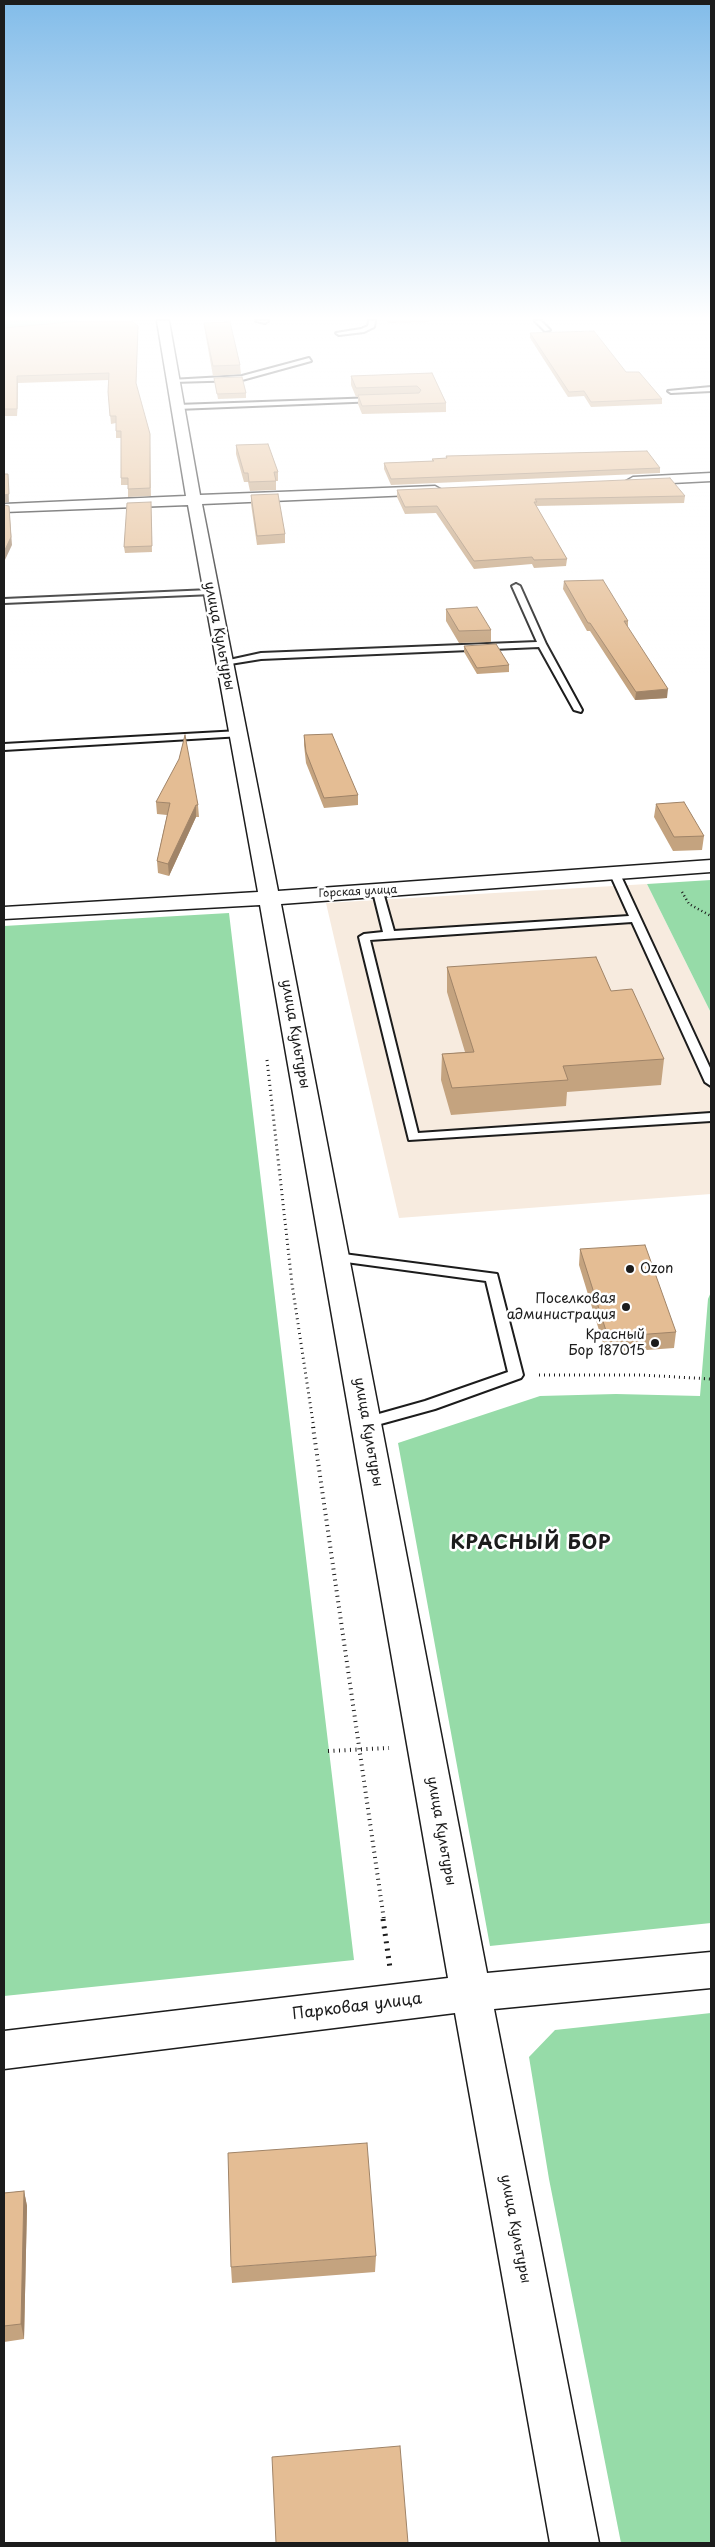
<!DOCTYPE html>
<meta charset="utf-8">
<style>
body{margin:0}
#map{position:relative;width:715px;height:2547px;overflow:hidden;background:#fff;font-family:"Playpen Sans",sans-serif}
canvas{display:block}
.frame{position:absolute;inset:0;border:5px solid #1c1c1c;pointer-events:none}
</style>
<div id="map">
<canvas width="715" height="2547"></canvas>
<div class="frame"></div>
</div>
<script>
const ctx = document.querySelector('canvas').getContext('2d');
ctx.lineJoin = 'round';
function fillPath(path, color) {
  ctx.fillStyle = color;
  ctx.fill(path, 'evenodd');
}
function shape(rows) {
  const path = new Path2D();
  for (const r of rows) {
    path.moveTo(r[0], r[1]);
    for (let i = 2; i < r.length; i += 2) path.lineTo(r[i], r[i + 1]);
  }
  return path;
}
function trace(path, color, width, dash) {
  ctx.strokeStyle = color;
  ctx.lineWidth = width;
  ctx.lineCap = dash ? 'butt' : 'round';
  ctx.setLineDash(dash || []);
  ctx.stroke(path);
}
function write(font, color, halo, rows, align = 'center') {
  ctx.font = font + ' "Playpen Sans",sans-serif';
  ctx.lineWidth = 5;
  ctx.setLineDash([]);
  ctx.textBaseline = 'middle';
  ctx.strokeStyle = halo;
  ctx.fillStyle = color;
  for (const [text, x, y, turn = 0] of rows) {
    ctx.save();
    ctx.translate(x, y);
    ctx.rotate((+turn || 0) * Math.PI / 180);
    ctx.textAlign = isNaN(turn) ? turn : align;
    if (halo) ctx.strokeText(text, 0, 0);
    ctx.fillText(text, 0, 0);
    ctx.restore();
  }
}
fillPath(shape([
 [647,884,711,1013,711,1194,399,1218,326,903]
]), '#f7ebdf');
fillPath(shape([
 [4,321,89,321,4,329],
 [711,880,711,1013,647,884],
 [229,913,354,1960,4,1996,4,926],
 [711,1292,711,1923,490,1946,398,1443,540,1396,616,1394,700,1396,708,1299],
 [711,2013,711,2543,621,2543,549,2179,529,2057,555,2030]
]), '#96dba8');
const lane = shape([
 [256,321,268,321,265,323,256,321],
 [369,321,375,321,374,327,364,332,339,335,336,333,361,329,368,326,369,321],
 [535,321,541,321,550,330,545,331,535,321],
 [309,358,311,361,242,380,173,382,170,380,242,376,309,358],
 [711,387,711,391,671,393,668,391,711,387],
 [376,398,378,401,177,409,174,407,177,405,376,398],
 [516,584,520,586,546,644,582,710,581,712,574,710,539,647,261,659,224,665,220,662,261,653,537,642,512,586,516,584],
 [210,590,213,590,213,594,4,603,4,599,210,590],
 [239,731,244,734,242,736,4,750,4,744,239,731],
 [615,871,620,874,711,1070,711,1086,705,1082,632,922,370,940,418,1133,711,1113,711,1121,409,1140,359,937,364,934,383,932,373,892,374,890,378,889,383,892,394,931,629,916,610,874,615,871],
 [336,1253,497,1274,523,1375,521,1378,435,1409,366,1428,361,1427,358,1423,361,1419,425,1401,508,1372,486,1281,331,1260,329,1257,336,1253]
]);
const street = shape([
 [157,321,169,321,200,495,435,486,442,490,435,494,202,504,278,891,711,860,711,872,281,904,487,1973,711,1952,711,1988,494,2009,599,2543,550,2543,455,2013,4,2069,4,2031,448,1978,260,905,4,919,4,907,258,892,188,505,4,512,4,504,186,496,157,321],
 [711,473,711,481,633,485,626,481,633,477,711,473]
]);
trace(lane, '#1c1c1c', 4);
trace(street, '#1c1c1c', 3);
trace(shape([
 [4,321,17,321]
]), '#1c1c1c', 1, [0.5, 2]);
trace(shape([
 [682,892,689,904,711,916]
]), '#1c1c1c', 2.5, [1, 3]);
trace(shape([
 [267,1060,292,1284,314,1429],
 [539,1375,642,1375,711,1379]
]), '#1c1c1c', 3, [1, 4]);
trace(shape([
 [313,1427,384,1920],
 [328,1751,389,1748]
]), '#1c1c1c', 4, [1, 4.5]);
trace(shape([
 [383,1919,390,1968]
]), '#1c1c1c', 5, [2, 5.5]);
fillPath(lane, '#fff');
fillPath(street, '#fff');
fillPath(shape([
 [387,321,429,321,429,322,388,323],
 [204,323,240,365,241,374,213,376,205,332],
 [138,326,136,385,150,442,151,496,128,497,128,485,121,485,121,438,116,438,116,423,111,424,108,392,109,380,18,383,17,416,4,416,4,328],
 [530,333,626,372,662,399,662,404,591,407,584,396,568,397,530,338],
 [432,373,446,403,446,412,362,414,358,404,358,397,356,397,351,385,351,376],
 [214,378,246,393,246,398,218,399],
 [236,445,278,472,278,481,276,481,276,490,250,491,248,482,244,482,236,454],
 [446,456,660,468,660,473,391,485,384,469,384,463,432,461,432,459,446,458],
 [397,490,685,496,684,503,536,506,567,559,566,566,534,568,532,564,474,569,436,513,405,514,397,497],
 [251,495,285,534,285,543,257,545,251,504],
 [151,502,152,552,125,553,124,547],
 [564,581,628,621,628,628,667,698,635,700,590,631,587,631,563,589],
 [446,609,491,630,491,642,459,643,446,621],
 [464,646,509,665,509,672,477,674,464,652],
 [304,735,358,795,358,805,324,808,306,763,304,745],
 [156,802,198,805,199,817,196,817,169,876,158,873,157,861,167,815,157,814],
 [656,804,704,836,702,850,673,851,654,817],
 [447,967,611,991,664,1059,661,1085,567,1092,566,1106,451,1115,441,1080,442,1054,465,1052,447,992],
 [580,1249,676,1332,674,1348,606,1353,579,1265],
 [24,2191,27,2206,24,2339,4,2342,4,2193],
 [376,2256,375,2272,232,2283,231,2267]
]), '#c4a37f');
fillPath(shape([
 [17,376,18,383,17,416],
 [8,474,9,502,4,503,4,495],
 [9,506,12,545,4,562,4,552],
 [668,689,667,698,635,700,636,692],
 [196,805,196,817,169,876,168,864],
 [24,2191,27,2206,24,2339,21,2324]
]), '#a08468');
const building = shape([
 [81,321,132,321,138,326,136,383,150,434,150,488,128,489,128,478,121,478,121,431,116,431,116,416,110,416,108,392,109,373,17,376,17,409,4,409,4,328,81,321],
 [230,322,240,365,213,366,204,323,230,322],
 [594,331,626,372,639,372,662,399,591,402,584,391,569,392,530,333,594,331],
 [432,373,446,403,362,406,358,395,419,393,421,390,417,386,356,388,351,376,432,373],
 [242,377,246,393,217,394,214,378,242,377],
 [268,444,278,472,274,472,276,481,249,482,248,473,244,473,236,445,268,444],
 [647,451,660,468,391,479,384,463,434,461,432,459,447,458,446,456,647,451],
 [4,474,8,474,9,494,4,495,4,474],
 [670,478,685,496,535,499,537,502,534,502,567,559,534,560,532,557,474,561,437,506,405,507,397,490,670,478],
 [278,494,285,534,257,536,251,495,278,494],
 [151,502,152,546,124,547,127,503,151,502],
 [4,505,9,506,11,537,4,552,4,505],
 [603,580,628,621,624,621,668,689,636,692,590,623,588,623,564,581,603,580],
 [477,607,491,630,459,631,446,609,477,607],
 [496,644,509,665,477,668,464,646,496,644],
 [332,734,358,795,324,798,306,752,304,735,332,734],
 [185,735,198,805,196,805,168,864,157,861,170,803,156,802,179,759,185,735],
 [684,802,704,836,674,837,656,804,684,802],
 [596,957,611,991,632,989,664,1059,563,1066,568,1080,452,1088,442,1054,474,1052,447,967,596,957],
 [645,1245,676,1332,608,1337,580,1249,645,1245],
 [367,2143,376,2256,231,2267,228,2153,367,2143],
 [24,2191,21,2324,4,2326,4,2193,24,2191],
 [400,2446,408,2543,276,2543,272,2457,400,2446]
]);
fillPath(building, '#e4bd94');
trace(building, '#a08468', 1);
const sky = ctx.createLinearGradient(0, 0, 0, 678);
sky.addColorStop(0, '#82bce9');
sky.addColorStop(0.47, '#fff');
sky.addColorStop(1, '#ffffff00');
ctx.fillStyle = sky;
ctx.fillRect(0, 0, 715, 678);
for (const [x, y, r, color] of [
 [630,1269,5,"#1c1c1c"],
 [626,1307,5,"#1c1c1c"],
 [655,1343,5,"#1c1c1c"]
]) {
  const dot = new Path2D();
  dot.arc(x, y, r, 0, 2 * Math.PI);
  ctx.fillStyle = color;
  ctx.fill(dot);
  trace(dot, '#fff', 2);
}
write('11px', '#1c1c1c', '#fff', [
 ["Горская улица",358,892,-3]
]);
write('14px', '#1c1c1c', '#fff', [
 ["улица Культуры",219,636,79],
 ["улица Культуры",295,1034,80],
 ["улица Культуры",368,1432,80],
 ["улица Культуры",441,1831,80],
 ["улица Культуры",515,2229,79]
]);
write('14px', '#1c1c1c', '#fff', [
 ["Ozon",640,1269,"left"],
 ["Поселковая",616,1299],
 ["администрация",616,1315],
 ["Красный",645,1335],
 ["Бор 187015",645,1351]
], 'right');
write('16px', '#1c1c1c', '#fff', [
 ["Парковая улица",357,2007,-7]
]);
ctx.letterSpacing = '1px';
write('bold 19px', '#1c1c1c', '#fff', [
 ["КРАСНЫЙ БОР",531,1544]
]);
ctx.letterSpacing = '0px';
</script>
